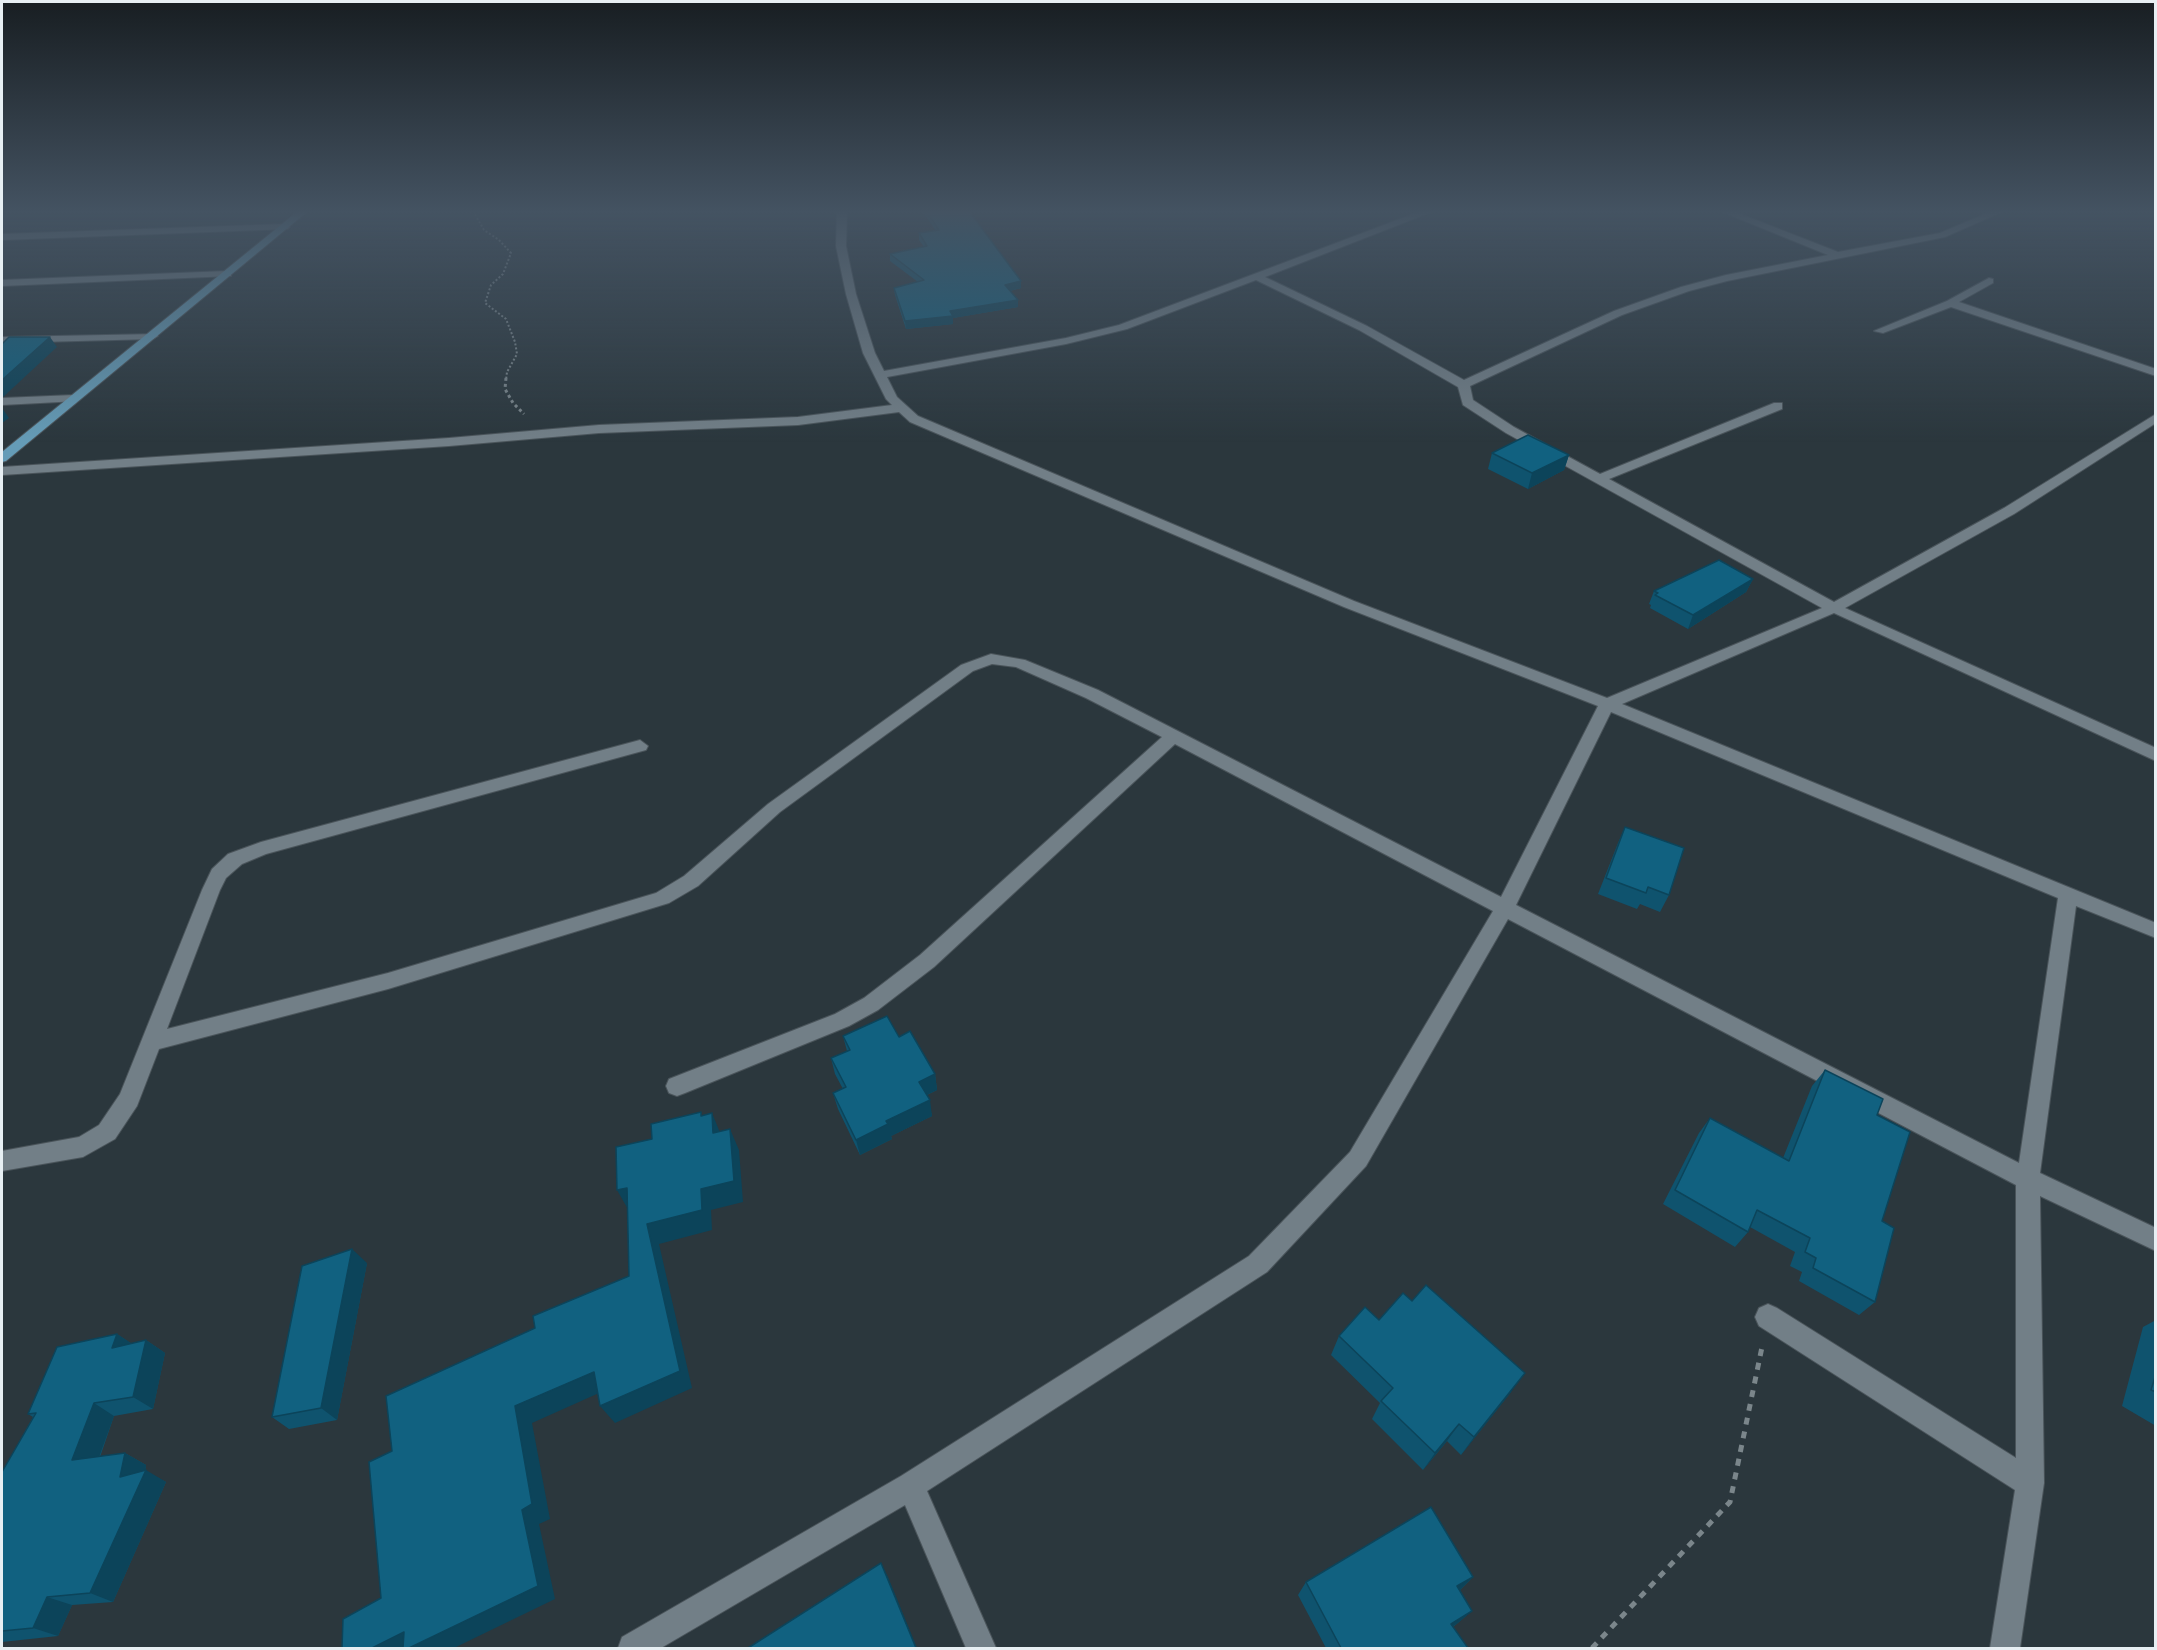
<!DOCTYPE html>
<style>
body{margin:0}
#map{position:relative;width:2157px;height:1650px;overflow:hidden;background:#2b373d;font-family:"DM Sans",sans-serif}
canvas{display:block}
.frame{position:absolute;inset:0;border:3px solid #e7eff3;pointer-events:none}
</style>
<div id="map">
<canvas width="2157" height="1650"></canvas>
<div class="frame"></div>
</div>
<script>
const ctx = document.querySelector('canvas').getContext('2d');
ctx.lineJoin = 'round';
function shape(rows) {
  const path = new Path2D();
  for (const r of rows) {
    path.moveTo(r[0], r[1]);
    for (let i = 2; i < r.length; i += 2) path.lineTo(r[i], r[i + 1]);
  }
  return path;
}
function trace(path, color, width, dash) {
  ctx.strokeStyle = color;
  ctx.lineWidth = width;
  ctx.lineCap = dash ? 'butt' : 'round';
  ctx.setLineDash(dash || []);
  ctx.stroke(path);
}
function fillPath(path, color) {
  ctx.fillStyle = color;
  ctx.fill(path, 'evenodd');
}
const street = shape([
 [837,211,847,211,846,246,856,294,875,353,884,371,1066,338,1119,325,1421,211,1434,211,1265,277,1367,326,1464,380,1614,311,1681,287,1726,275,1828,255,1720,211,1733,211,1838,252,1940,233,1992,211,2004,211,1945,237,1727,281,1689,291,1622,315,1470,386,1473,400,1514,427,1600,474,1774,403,1782,403,1782,409,1609,479,1834,602,2004,508,2156,414,2156,423,2014,514,1845,608,2156,748,2156,761,1834,613,1622,704,2156,923,2156,938,2076,906,2040,1173,2156,1228,2156,1251,2040,1196,2044,1483,2020,1648,1990,1648,2015,1490,1759,1326,1755,1317,1759,1308,1768,1304,1777,1308,2016,1458,2016,1185,1508,919,1366,1166,1267,1272,927,1491,996,1648,966,1648,905,1505,661,1648,618,1648,622,1637,901,1476,1249,1256,1350,1152,1493,911,1175,744,934,967,878,1010,849,1026,685,1093,677,1096,669,1093,666,1086,669,1079,835,1014,864,998,920,955,1162,737,1086,698,1016,667,992,664,973,671,780,812,698,886,669,903,388,989,159,1049,137,1106,115,1139,83,1157,2,1171,2,1151,79,1137,99,1125,120,1094,202,890,212,869,228,854,261,842,640,740,648,746,646,750,266,854,242,864,226,878,220,890,167,1029,388,973,656,893,684,876,768,804,961,665,991,654,1025,660,1098,690,1501,897,1598,706,1344,607,910,422,899,412,798,425,599,433,449,446,2,475,2,467,449,438,599,425,798,417,892,405,886,399,863,353,846,294,836,246,837,211],
 [1256,280,1359,330,1458,387,1463,405,1506,433,1822,608,1607,698,1354,601,918,416,897,397,887,377,1066,344,1127,329,1256,280],
 [1611,712,2058,898,2019,1163,1516,905,1611,712],
 [285,224,290,227,288,229,2,240,2,234,285,224],
 [227,271,231,272,231,276,2,286,2,280,227,271],
 [1989,278,1993,279,1993,283,1959,302,2156,369,2156,376,1951,307,1883,333,1874,331,1947,301,1989,278],
 [157,334,158,336,153,339,2,343,2,337,157,334],
 [74,395,78,397,78,401,2,405,2,398,74,395]
]);
const primary = shape([
 [298,211,308,211,6,461,2,462,2,452,298,211]
]);
trace(street, '#4a545a', 2);
trace(primary, '#4a545a', 2);
trace(shape([
 [473,211,484,230,499,240,511,253,503,274,491,285,485,303,506,319,515,342,517,354,507,372,506,380]
]), '#7b868b', 2, [2, 2]);
trace(shape([
 [506,378,505,389,513,403,524,414]
]), '#7b868b', 3, [3, 3]);
trace(shape([
 [1592,1648,1730,1502,1762,1347]
]), '#7b868b', 5, [7, 7]);
fillPath(street, '#727f87');
fillPath(primary, '#659cb7');
fillPath(shape([
 [922,211,969,211,1021,281,1021,288,1010,291,1018,307,953,318,953,324,906,329,895,295,894,288,918,282,890,261,890,254,924,247,919,240,919,233,936,231],
 [1492,453,1569,455,1564,470,1528,489,1488,469],
 [1753,579,1746,592,1688,629,1650,608,1651,605,1649,604,1654,591],
 [1625,827,1669,895,1660,912,1640,904,1637,909,1598,894,1618,843],
 [843,1036,899,1037,935,1074,937,1090,927,1095,932,1116,891,1136,892,1139,860,1155,838,1109,833,1093,843,1089,835,1074,831,1058,847,1051],
 [1825,1070,1877,1115,1882,1221,1875,1302,1859,1315,1799,1281,1802,1272,1790,1266,1795,1252,1750,1227,1748,1232,1735,1247,1663,1204,1699,1133,1710,1118,1783,1158,1812,1086],
 [367,1263,337,1420,289,1429,272,1417],
 [1379,1320,1511,1392,1461,1455,1447,1441,1423,1470,1372,1419,1380,1403,1331,1355,1339,1336],
 [2156,1320,2156,1426,2122,1406,2143,1327],
 [117,1334,132,1344,146,1340,165,1353,153,1409,114,1416,100,1457,125,1453,146,1465,145,1471,166,1482,113,1602,72,1605,58,1636,2,1642,2,1472,33,1417,28,1414],
 [1473,1577,1460,1590,1472,1611,1453,1627,1468,1648,1326,1648,1298,1595,1306,1582]
]), '#0f536e');
fillPath(shape([
 [1021,281,1021,288,1005,292,1005,285],
 [1018,300,1018,307,953,318,953,324,906,329,905,321,950,311],
 [50,337,57,347,2,398,2,380],
 [2,408,9,418,2,423],
 [1569,455,1564,470,1528,489,1532,473],
 [1753,579,1746,592,1688,629,1693,615],
 [935,1074,937,1090,922,1097,919,1082],
 [930,1100,932,1116,891,1136,892,1139,860,1155,856,1140,886,1121],
 [712,1113,721,1135,713,1133],
 [730,1129,739,1150,743,1202,711,1210,712,1230,659,1244,692,1388,615,1423,600,1406,647,1224,701,1189],
 [627,1188,629,1211,617,1190],
 [352,1249,367,1263,337,1420,321,1408],
 [117,1334,137,1347,112,1348],
 [146,1340,165,1353,153,1409,133,1397],
 [594,1372,608,1389,532,1423,550,1519,539,1524,555,1599,454,1648,372,1648,522,1510,515,1406],
 [1525,1373,1511,1392,1461,1455,1474,1437],
 [94,1403,114,1416,94,1471,72,1460],
 [1459,1424,1447,1441,1423,1470,1435,1453],
 [125,1453,146,1465,145,1473,146,1470,166,1482,113,1602,90,1593,120,1477],
 [881,1563,888,1577,917,1648,916,1648],
 [1473,1577,1460,1590,1457,1586],
 [47,1597,72,1605,58,1636,33,1628],
 [1472,1611,1458,1623,1438,1637,1451,1624]
]), '#0c445a');
const building = shape([
 [926,211,969,211,1021,281,1005,285,1018,300,950,311,953,316,905,321,894,288,924,280,890,254,927,246,919,233,939,230,926,211],
 [9,337,50,337,2,380,2,344,9,337],
 [1528,435,1569,455,1532,473,1492,453,1528,435],
 [1719,560,1753,579,1693,615,1655,595,1658,593,1654,591,1719,560],
 [1625,827,1684,848,1669,895,1648,887,1646,893,1606,878,1625,827],
 [887,1016,899,1037,910,1031,935,1074,919,1082,930,1100,886,1121,888,1124,856,1140,833,1093,846,1087,831,1058,850,1050,843,1036,887,1016],
 [1825,1070,1883,1099,1877,1115,1910,1132,1882,1221,1894,1228,1875,1302,1813,1268,1816,1258,1805,1252,1810,1238,1757,1210,1748,1232,1675,1190,1710,1118,1789,1161,1825,1070],
 [701,1112,701,1116,712,1113,713,1133,730,1129,734,1181,701,1189,702,1210,647,1224,680,1371,600,1406,594,1372,515,1406,532,1504,522,1510,538,1586,409,1648,403,1648,404,1632,372,1648,342,1648,343,1619,381,1598,369,1462,392,1451,386,1396,535,1328,533,1316,629,1276,627,1188,617,1190,616,1147,652,1139,651,1124,701,1112],
 [352,1249,321,1408,272,1417,302,1266,352,1249],
 [1426,1285,1525,1373,1474,1437,1459,1424,1435,1453,1381,1401,1393,1388,1339,1336,1365,1307,1379,1320,1403,1293,1412,1301,1426,1285],
 [117,1334,112,1348,146,1340,133,1397,94,1403,72,1460,125,1453,120,1477,146,1470,90,1593,47,1597,33,1628,2,1631,2,1472,36,1413,28,1414,57,1347,117,1334],
 [2156,1374,2156,1392,2151,1390,2156,1374],
 [1431,1507,1473,1577,1457,1586,1472,1611,1451,1624,1468,1648,1341,1648,1306,1582,1431,1507],
 [881,1563,916,1648,748,1648,881,1563]
]);
fillPath(building, '#116180');
trace(building, '#0c445a', 1.5);
const sky = ctx.createLinearGradient(0, 0, 0, 442);
sky.addColorStop(0, '#181e22');
sky.addColorStop(0.48, '#445362');
sky.addColorStop(1, '#44536200');
ctx.fillStyle = sky;
ctx.fillRect(0, 0, 2157, 442);
</script>
